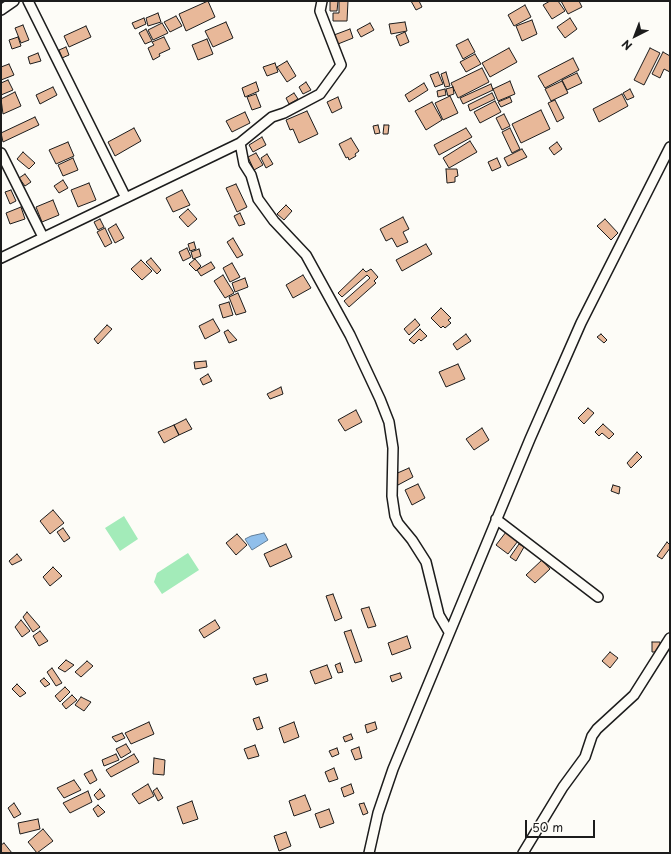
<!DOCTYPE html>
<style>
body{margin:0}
#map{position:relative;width:671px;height:854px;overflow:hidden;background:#fdfcf7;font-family:"Playpen Sans",sans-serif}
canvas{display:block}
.frame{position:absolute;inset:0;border:2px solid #1c1c1c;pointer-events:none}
.north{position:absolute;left:615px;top:16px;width:40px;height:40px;-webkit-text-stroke:3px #fdfcf7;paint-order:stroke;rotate:222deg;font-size:11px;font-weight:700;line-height:16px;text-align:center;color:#1c1c1c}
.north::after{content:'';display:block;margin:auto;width:14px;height:18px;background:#1c1c1c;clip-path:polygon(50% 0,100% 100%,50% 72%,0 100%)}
.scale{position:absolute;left:525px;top:820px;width:70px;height:18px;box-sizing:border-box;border:2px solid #1c1c1c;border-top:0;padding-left:5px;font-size:12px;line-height:14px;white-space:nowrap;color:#1c1c1c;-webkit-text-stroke:3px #fdfcf7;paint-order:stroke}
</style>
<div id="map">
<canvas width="671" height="854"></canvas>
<div class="frame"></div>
<div class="north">N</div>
<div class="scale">50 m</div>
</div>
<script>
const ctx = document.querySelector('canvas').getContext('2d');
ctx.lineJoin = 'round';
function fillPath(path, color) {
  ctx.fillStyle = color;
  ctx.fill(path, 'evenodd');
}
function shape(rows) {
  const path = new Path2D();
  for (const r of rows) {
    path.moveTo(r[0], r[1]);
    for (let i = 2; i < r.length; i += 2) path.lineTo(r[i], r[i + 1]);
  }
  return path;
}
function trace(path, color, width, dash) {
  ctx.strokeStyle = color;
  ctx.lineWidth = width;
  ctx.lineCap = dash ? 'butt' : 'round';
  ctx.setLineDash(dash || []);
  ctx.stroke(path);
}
fillPath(shape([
 [124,516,138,539,120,551,105,528],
 [188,553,199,570,162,594,154,582,157,573]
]), '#a3ebb9');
const water = shape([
 [264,533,268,540,252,550,245,539,251,536,264,533]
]);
fillPath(water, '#90bfeb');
trace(water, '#627e98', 1);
const building = shape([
 [208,1,215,17,186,31,179,14,208,1],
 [330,1,338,1,337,11,330,11,330,1],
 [339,1,348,1,347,21,333,21,333,13,339,13,339,1],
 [411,1,419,1,422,7,416,10,411,1],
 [550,1,558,1,565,11,552,19,543,5,550,1],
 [561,1,579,1,582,7,568,14,561,1],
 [525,5,531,17,514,26,508,15,525,5],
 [158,13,161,22,148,26,146,18,158,13],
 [176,16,182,26,170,32,164,22,176,16],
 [144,18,146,24,135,29,132,23,144,18],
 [570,18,577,29,565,38,557,27,570,18],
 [532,20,537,34,522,41,516,26,532,20],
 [226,22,233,38,213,47,205,31,226,22],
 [405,22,407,31,391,34,389,24,405,22],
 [162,23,168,33,153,40,148,30,162,23],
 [370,23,374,30,361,37,357,30,370,23],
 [23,25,29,40,21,43,15,28,23,25],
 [86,26,91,37,69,47,64,36,86,26],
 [146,29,152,41,145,44,139,33,146,29],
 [350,29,353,38,338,44,334,35,350,29],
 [405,32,409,42,400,46,396,36,405,32],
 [18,37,21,46,12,49,9,40,18,37],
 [164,37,170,49,159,54,160,56,153,60,148,48,154,45,152,42,164,37],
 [207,39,213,54,198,60,192,45,207,39],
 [468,39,475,52,463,59,456,45,468,39],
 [66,47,69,55,62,58,59,50,66,47],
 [509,48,517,62,490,77,482,63,509,48],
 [650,48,660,53,644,85,634,80,650,48],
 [663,52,670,56,670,72,664,69,660,78,652,74,663,52],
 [38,53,41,61,30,64,28,57,38,53],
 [475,54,481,64,466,72,460,62,475,54],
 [573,58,579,70,545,88,538,76,573,58],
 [287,61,296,76,287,82,277,67,287,61],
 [275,63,278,72,267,76,263,67,275,63],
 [9,64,14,75,1,80,1,67,9,64],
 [482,68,489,82,458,98,451,83,482,68],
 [438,72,443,84,435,87,430,75,438,72],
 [446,72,450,86,445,87,441,74,446,72],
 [577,73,582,83,567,90,562,80,577,73],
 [8,80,13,90,1,95,1,83,8,80],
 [510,81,515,94,498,101,493,89,510,81],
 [562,81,568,93,551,101,545,89,562,81],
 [256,82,259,91,245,97,242,88,256,82],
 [306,82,311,90,303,94,299,87,306,82],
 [424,83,428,90,409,102,405,95,424,83],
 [491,84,493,90,463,104,460,98,491,84],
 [53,87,57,95,40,104,36,95,53,87],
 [453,87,454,94,448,96,446,89,453,87],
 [445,89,446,95,438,97,437,91,445,89],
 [630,89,634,97,627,100,623,93,630,89],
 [15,92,21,106,3,114,1,99,15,92],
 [294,93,298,99,289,104,286,98,294,93],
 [492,93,495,99,470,111,468,105,492,93],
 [256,94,261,107,252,110,247,97,256,94],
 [622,94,628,106,599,122,593,109,622,94],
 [450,96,458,113,443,120,435,103,450,96],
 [338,97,342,108,332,113,327,102,338,97],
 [510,97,512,102,501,107,498,102,510,97],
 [555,100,564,118,557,122,548,103,555,100],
 [495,101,501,112,480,123,474,112,495,101],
 [432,102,442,120,426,130,415,111,432,102],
 [541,110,550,129,521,143,512,124,541,110],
 [307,111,318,134,299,143,293,129,290,130,286,120,307,111],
 [245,112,250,123,232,132,226,121,245,112],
 [504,114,510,126,502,130,496,118,504,114],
 [35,117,39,125,3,142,1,133,35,117],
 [378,125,380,133,375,134,373,126,378,125],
 [384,125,389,125,388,134,383,134,384,125],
 [134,128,141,141,115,156,108,142,134,128],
 [466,128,472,137,439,155,434,145,466,128],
 [510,128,520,149,512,153,502,132,510,128],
 [262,137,266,145,253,152,249,145,262,137],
 [351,138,359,151,355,154,356,156,349,160,348,157,346,158,339,144,351,138],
 [470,141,477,152,449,168,443,158,470,141],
 [68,142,74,156,56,164,49,150,68,142],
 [557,142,562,149,554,155,549,148,557,142],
 [522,149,527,157,508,166,504,158,522,149],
 [23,152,35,163,29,169,17,159,23,152],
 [256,153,263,165,254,170,248,157,256,153],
 [267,154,273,164,266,168,261,158,267,154],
 [73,158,78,170,63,176,58,165,73,158],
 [497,158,501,167,492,171,488,162,497,158],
 [446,169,457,169,458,176,455,177,455,182,447,183,446,169],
 [25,174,31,182,25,186,19,178,25,174],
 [63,180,68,188,59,193,54,186,63,180],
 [89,183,96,200,78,207,71,190,89,183],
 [236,184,247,207,237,212,226,188,236,184],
 [11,190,16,201,10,204,5,192,11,190],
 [182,190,190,205,173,212,166,198,182,190],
 [53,200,59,215,42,222,36,207,53,200],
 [286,205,292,211,284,220,277,214,286,205],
 [21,207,25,219,10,224,6,213,21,207],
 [188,209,197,219,188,227,179,217,188,209],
 [240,213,245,224,239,226,234,216,240,213],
 [403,217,409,229,403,232,408,242,397,247,392,238,386,241,380,229,403,217],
 [100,219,104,227,98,230,94,222,100,219],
 [605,219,618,233,611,240,597,226,605,219],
 [116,224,124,238,115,243,108,229,116,224],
 [105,228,112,243,105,247,97,232,105,228],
 [233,238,243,255,237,258,227,242,233,238],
 [194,242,196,249,190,251,188,244,194,242],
 [426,244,432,254,402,271,396,260,426,244],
 [187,248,191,257,183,261,179,252,187,248],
 [199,249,201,256,193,259,191,252,199,249],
 [151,258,161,270,157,274,146,262,151,258],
 [195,259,201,266,196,271,189,264,195,259],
 [141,260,152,271,142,280,131,269,141,260],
 [211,262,215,268,201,276,197,270,211,262],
 [232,263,240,277,230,282,223,268,232,263],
 [363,269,366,272,371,269,378,277,374,281,376,283,349,307,344,301,370,278,367,275,342,297,338,293,363,269],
 [223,275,234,293,225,298,214,281,223,275],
 [303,275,311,288,293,298,286,285,303,275],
 [245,278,248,287,235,292,232,283,245,278],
 [238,293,246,312,236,315,229,297,238,293],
 [229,302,233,315,223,318,219,305,229,302],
 [441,308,451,318,448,320,451,323,445,328,443,326,441,328,431,318,441,308],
 [213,319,220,331,205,339,199,326,213,319],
 [415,319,420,325,409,335,404,329,415,319],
 [107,325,112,329,98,344,94,339,107,325],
 [420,329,427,336,421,341,419,339,414,344,409,340,420,329],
 [228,330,237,340,229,343,224,332,228,330],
 [466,334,471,341,457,350,453,344,466,334],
 [601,334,607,340,604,343,597,337,601,334],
 [206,361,207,367,195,369,194,362,206,361],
 [458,364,465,379,446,387,439,372,458,364],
 [208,374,212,381,203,385,200,379,208,374],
 [281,387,283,394,270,399,267,394,281,387],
 [588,408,594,413,584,424,578,418,588,408],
 [356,410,362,422,345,431,338,420,356,410],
 [186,419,192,429,179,435,174,425,186,419],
 [603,424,614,434,609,439,602,433,599,436,595,432,603,424],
 [174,425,179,435,164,443,158,432,174,425],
 [482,428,489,440,474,450,466,439,482,428],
 [637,452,642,457,631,468,627,463,637,452],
 [409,468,413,477,398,485,393,475,409,468],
 [418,484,425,498,412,505,405,490,418,484],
 [613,485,620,487,619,494,611,491,613,485],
 [53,510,64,523,50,534,40,521,53,510],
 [63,528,70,538,64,542,57,532,63,528],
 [506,532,518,541,508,554,496,545,506,532],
 [237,534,247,545,236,555,226,543,237,534],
 [667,542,670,545,670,548,662,559,657,556,667,542],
 [286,544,292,557,270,567,264,554,286,544],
 [519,544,524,547,516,561,510,557,519,544],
 [17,554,22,560,12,565,9,561,17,554],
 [542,560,550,569,535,583,526,575,542,560],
 [53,567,62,576,50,586,43,577,53,567],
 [333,594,342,618,335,621,326,596,333,594],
 [369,607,376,626,368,628,361,609,369,607],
 [27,612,40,627,33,632,23,617,27,612],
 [21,620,30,631,22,637,15,627,21,620],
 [215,620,220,628,204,638,199,630,215,620],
 [351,630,362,661,355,663,344,632,351,630],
 [40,631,48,641,39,646,33,636,40,631],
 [407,636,411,648,392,655,388,643,407,636],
 [652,642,660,642,661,652,652,652,652,642],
 [610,652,618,658,610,668,602,661,610,652],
 [66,660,74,665,65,672,58,668,66,660],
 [87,661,93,666,81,677,75,672,87,661],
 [340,663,343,672,338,673,335,665,340,663],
 [327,665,332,678,315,684,310,671,327,665],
 [52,668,62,683,56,686,47,672,52,668],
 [400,673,402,678,392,682,390,676,400,673],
 [266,674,268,681,256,685,253,678,266,674],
 [44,678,50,684,45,687,40,681,44,678],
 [17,684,26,693,20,697,12,689,17,684],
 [65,687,70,692,60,702,55,696,65,687],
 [72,695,77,700,66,709,62,704,72,695],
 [81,697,91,702,84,711,75,705,81,697],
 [259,717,263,728,257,730,253,719,259,717],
 [149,722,154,734,131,744,125,733,149,722],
 [294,722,299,737,284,743,279,728,294,722],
 [375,722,377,729,367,733,365,725,375,722],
 [122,733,125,738,116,742,112,737,122,733],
 [351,734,353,739,345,742,343,737,351,734],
 [126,744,131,752,121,758,116,749,126,744],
 [255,745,259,756,248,759,244,749,255,745],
 [359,747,362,758,355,760,351,750,359,747],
 [337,748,339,754,332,757,329,751,337,748],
 [116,754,119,760,104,766,102,760,116,754],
 [134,754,139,762,111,777,106,770,134,754],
 [154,758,165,760,164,775,153,774,154,758],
 [334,768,338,779,329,782,325,772,334,768],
 [92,770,97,780,90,784,84,774,92,770],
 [74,780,81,790,64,798,57,788,74,780],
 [148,784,154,796,139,804,132,794,148,784],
 [351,784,354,793,344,797,341,788,351,784],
 [157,788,163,798,158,801,153,791,157,788],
 [100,789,105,796,98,800,94,795,100,789],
 [88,791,92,802,70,813,63,803,88,791],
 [305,795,311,810,294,816,289,801,305,795],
 [192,801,198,819,183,824,177,807,192,801],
 [14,803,21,814,14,818,8,808,14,803],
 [364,803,368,813,363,815,359,804,364,803],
 [98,805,105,812,98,817,93,809,98,805],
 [329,809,334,823,320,828,315,814,329,809],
 [38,819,40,829,20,834,18,823,38,819],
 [43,829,53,841,37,853,28,842,43,829],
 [286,832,291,846,279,851,274,836,286,832],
 [4,843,12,853,1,853,1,845,4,843]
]);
fillPath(building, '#e8b899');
trace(building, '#1c1c1c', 1);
const street = shape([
 [28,1,126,198],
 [1,10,14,1],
 [240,143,244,164,251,175,258,199,274,221,306,255,350,335,380,399,389,422,393,448,392,496,395,516,398,523,412,540,426,562,439,615,449,632],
 [1,153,43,237],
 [1,258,240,143,272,117,284,113,320,94,341,65,320,11,322,1],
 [496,519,598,597],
 [369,853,378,813,393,769,530,439,581,323,670,147],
 [523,853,563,787,585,757,592,736,597,729,634,695,670,638]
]);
trace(street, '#1c1c1c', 12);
trace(street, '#fdfcf7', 9);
</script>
